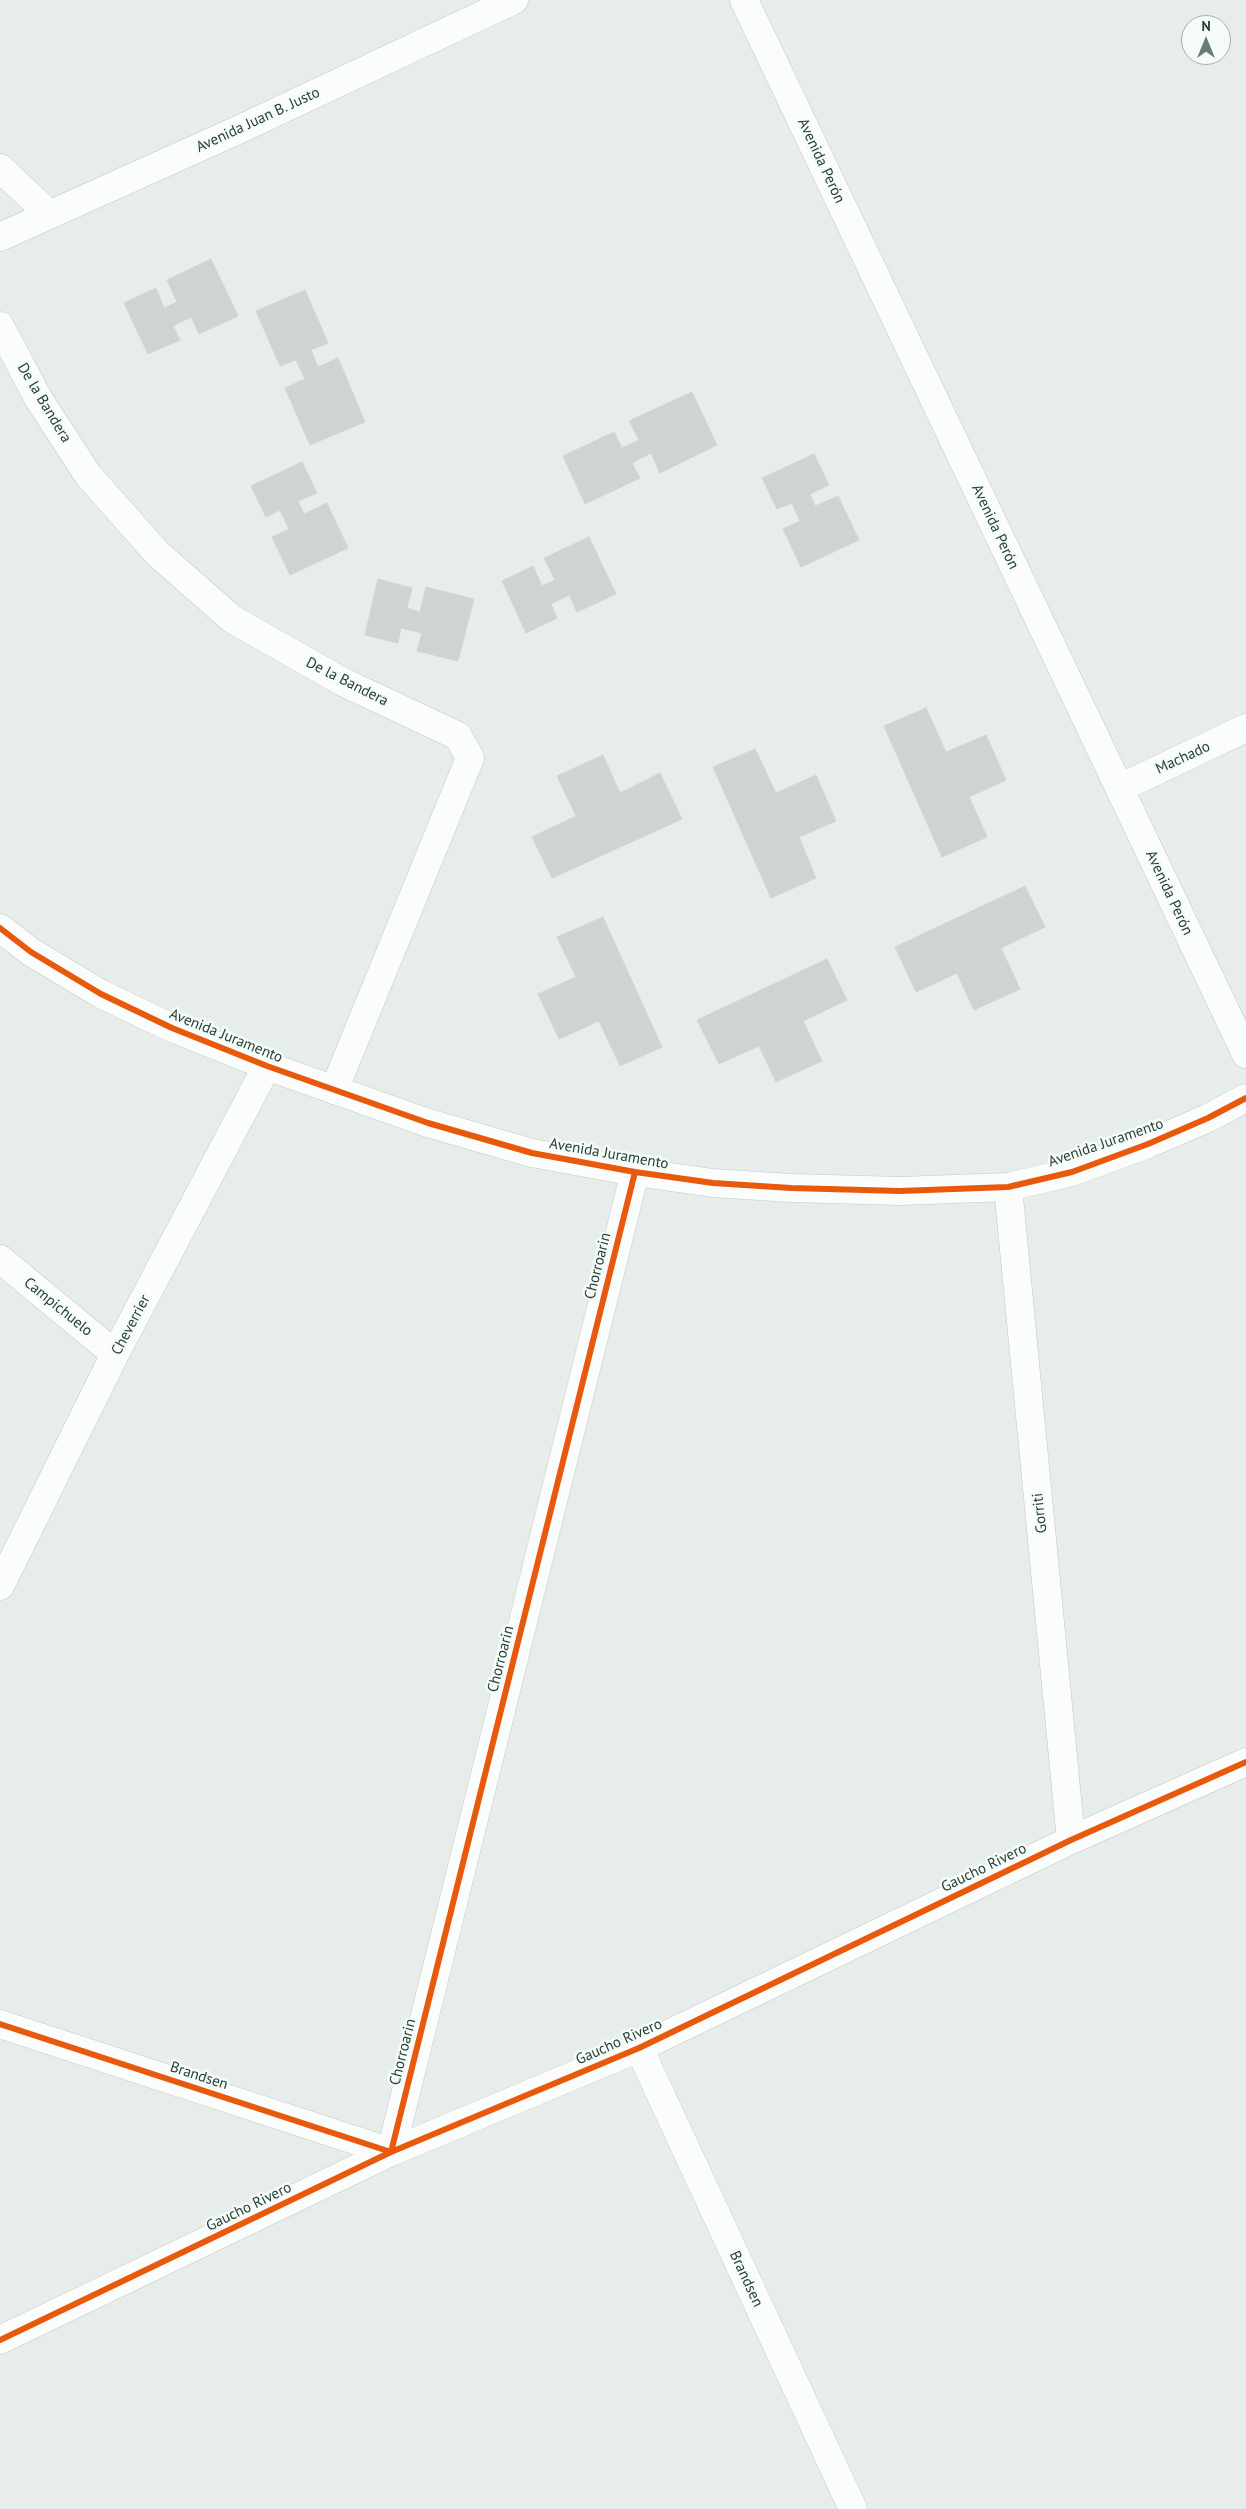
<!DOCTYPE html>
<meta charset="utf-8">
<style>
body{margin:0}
#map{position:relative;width:1246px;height:2509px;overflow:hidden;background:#e7edea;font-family:"PT Sans",sans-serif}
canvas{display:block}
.north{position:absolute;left:1181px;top:15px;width:50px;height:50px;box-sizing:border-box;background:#f6fbf8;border:1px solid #a2b1ab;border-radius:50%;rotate:0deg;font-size:14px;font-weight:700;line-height:20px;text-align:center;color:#244138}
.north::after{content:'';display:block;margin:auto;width:18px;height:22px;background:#687d76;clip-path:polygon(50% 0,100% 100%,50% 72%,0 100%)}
</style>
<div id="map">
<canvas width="1246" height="2509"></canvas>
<div class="north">N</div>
</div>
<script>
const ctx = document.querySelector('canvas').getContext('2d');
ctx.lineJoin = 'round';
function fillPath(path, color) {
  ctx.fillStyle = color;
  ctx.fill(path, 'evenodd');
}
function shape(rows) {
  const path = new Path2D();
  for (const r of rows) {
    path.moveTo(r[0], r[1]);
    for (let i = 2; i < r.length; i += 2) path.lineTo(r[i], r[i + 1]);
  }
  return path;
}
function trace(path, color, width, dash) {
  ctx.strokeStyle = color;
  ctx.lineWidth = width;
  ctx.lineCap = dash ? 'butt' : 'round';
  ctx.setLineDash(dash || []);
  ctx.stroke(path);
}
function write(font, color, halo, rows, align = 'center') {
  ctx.font = font + ' "PT Sans",sans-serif';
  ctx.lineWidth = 5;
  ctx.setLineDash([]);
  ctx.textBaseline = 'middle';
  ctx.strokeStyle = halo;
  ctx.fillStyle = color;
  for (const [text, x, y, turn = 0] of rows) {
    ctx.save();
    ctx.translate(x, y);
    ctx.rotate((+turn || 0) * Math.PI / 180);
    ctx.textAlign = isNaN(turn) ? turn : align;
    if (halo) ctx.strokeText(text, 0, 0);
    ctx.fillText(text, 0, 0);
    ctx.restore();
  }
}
const building = shape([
 [211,259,238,316,199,334,191,317,173,326,180,340,148,354,124,303,156,288,164,308,177,302,167,280,211,259],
 [305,290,328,343,311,350,318,367,338,358,365,422,310,445,285,388,305,379,296,360,280,366,256,311,305,290],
 [692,392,717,445,660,473,651,453,632,463,640,478,585,504,563,456,614,432,622,448,639,440,629,421,692,392],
 [814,454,829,485,810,494,815,506,838,496,859,540,801,567,783,529,800,521,792,503,777,509,762,478,814,454],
 [302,462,317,493,298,501,304,514,327,503,348,548,290,575,272,537,289,529,280,510,266,517,251,486,302,462],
 [589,537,616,594,577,612,569,595,551,604,557,618,526,633,502,581,533,566,542,586,555,580,544,558,589,537],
 [378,579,412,588,407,608,420,612,426,587,474,599,458,661,417,651,422,633,401,628,398,643,365,635,378,579],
 [926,708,946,752,986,735,1006,780,969,797,987,837,942,857,884,726,926,708],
 [755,749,776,793,816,775,836,821,799,837,816,878,771,898,713,767,755,749],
 [603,755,620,793,660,773,682,819,552,878,532,837,576,816,557,776,603,755],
 [1025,886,1045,927,1001,948,1020,989,974,1010,957,973,916,992,895,947,1025,886],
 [603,917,662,1047,620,1066,599,1021,559,1039,538,994,576,977,557,937,603,917],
 [827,959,847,1000,803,1021,822,1061,776,1082,759,1046,719,1064,697,1020,827,959]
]);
fillPath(building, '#cfd4d2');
trace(building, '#d0d6d3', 1);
const minor = shape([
 [0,168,49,214],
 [0,326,38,398,88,475,157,553,232,619,343,682,458,736,470,758,334,1090],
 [1120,788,1246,728],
 [1008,1187,1071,1840],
 [0,1259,115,1354],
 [0,1586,115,1354,267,1066],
 [0,2024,391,2152,635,1172],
 [639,2048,853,2509],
 [0,2340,391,2152,639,2048,1071,1840,1246,1762]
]);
const tertiary = shape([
 [0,928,31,952,101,994,172,1028,267,1066,428,1123,532,1153,635,1172,713,1183,791,1188,900,1191,1008,1187,1072,1172,1148,1144,1208,1118,1246,1098]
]);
const secondary = shape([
 [744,0,1246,1054],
 [0,237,238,130,514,0]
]);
trace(minor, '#c4cac7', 29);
trace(tertiary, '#c4cac7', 29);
trace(secondary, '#c3cbc7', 29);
trace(minor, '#fbfcfc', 28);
trace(tertiary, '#fbfcfc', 28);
trace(secondary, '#fbfcfc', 28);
trace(shape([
 [0,928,31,952,101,994,172,1028,267,1066,428,1123,532,1153,635,1172,713,1183,791,1188,900,1191,1008,1187,1072,1172,1148,1144,1208,1118,1246,1098],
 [0,2024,391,2152,635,1172],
 [0,2340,391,2152,639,2048,1071,1840,1246,1762]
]), '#e8590c', 6);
write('15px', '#244138', '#f6fbf8', [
 ["Avenida Juan B. Justo",258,120,-25],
 ["Avenida Perón",821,161,65],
 ["De la Bandera",44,403,59],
 ["Avenida Perón",995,527,65],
 ["De la Bandera",347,682,27],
 ["Machado",1183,758,-25],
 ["Avenida Perón",1169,893,65],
 ["Avenida Juramento",226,1036,22],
 ["Avenida Juramento",1106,1143,-19],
 ["Avenida Juramento",609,1154,10],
 ["Chorroarin",598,1266,-76],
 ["Campichuelo",58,1307,39],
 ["Cheverrier",131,1325,-62],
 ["Gorriti",1040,1513,-96],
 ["Chorroarin",501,1659,-76],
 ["Gaucho Rivero",984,1868,-26],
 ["Gaucho Rivero",619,2042,-24],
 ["Chorroarin",403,2052,-76],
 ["Brandsen",199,2076,18],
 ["Gaucho Rivero",249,2207,-26],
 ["Brandsen",746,2279,65]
]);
</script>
